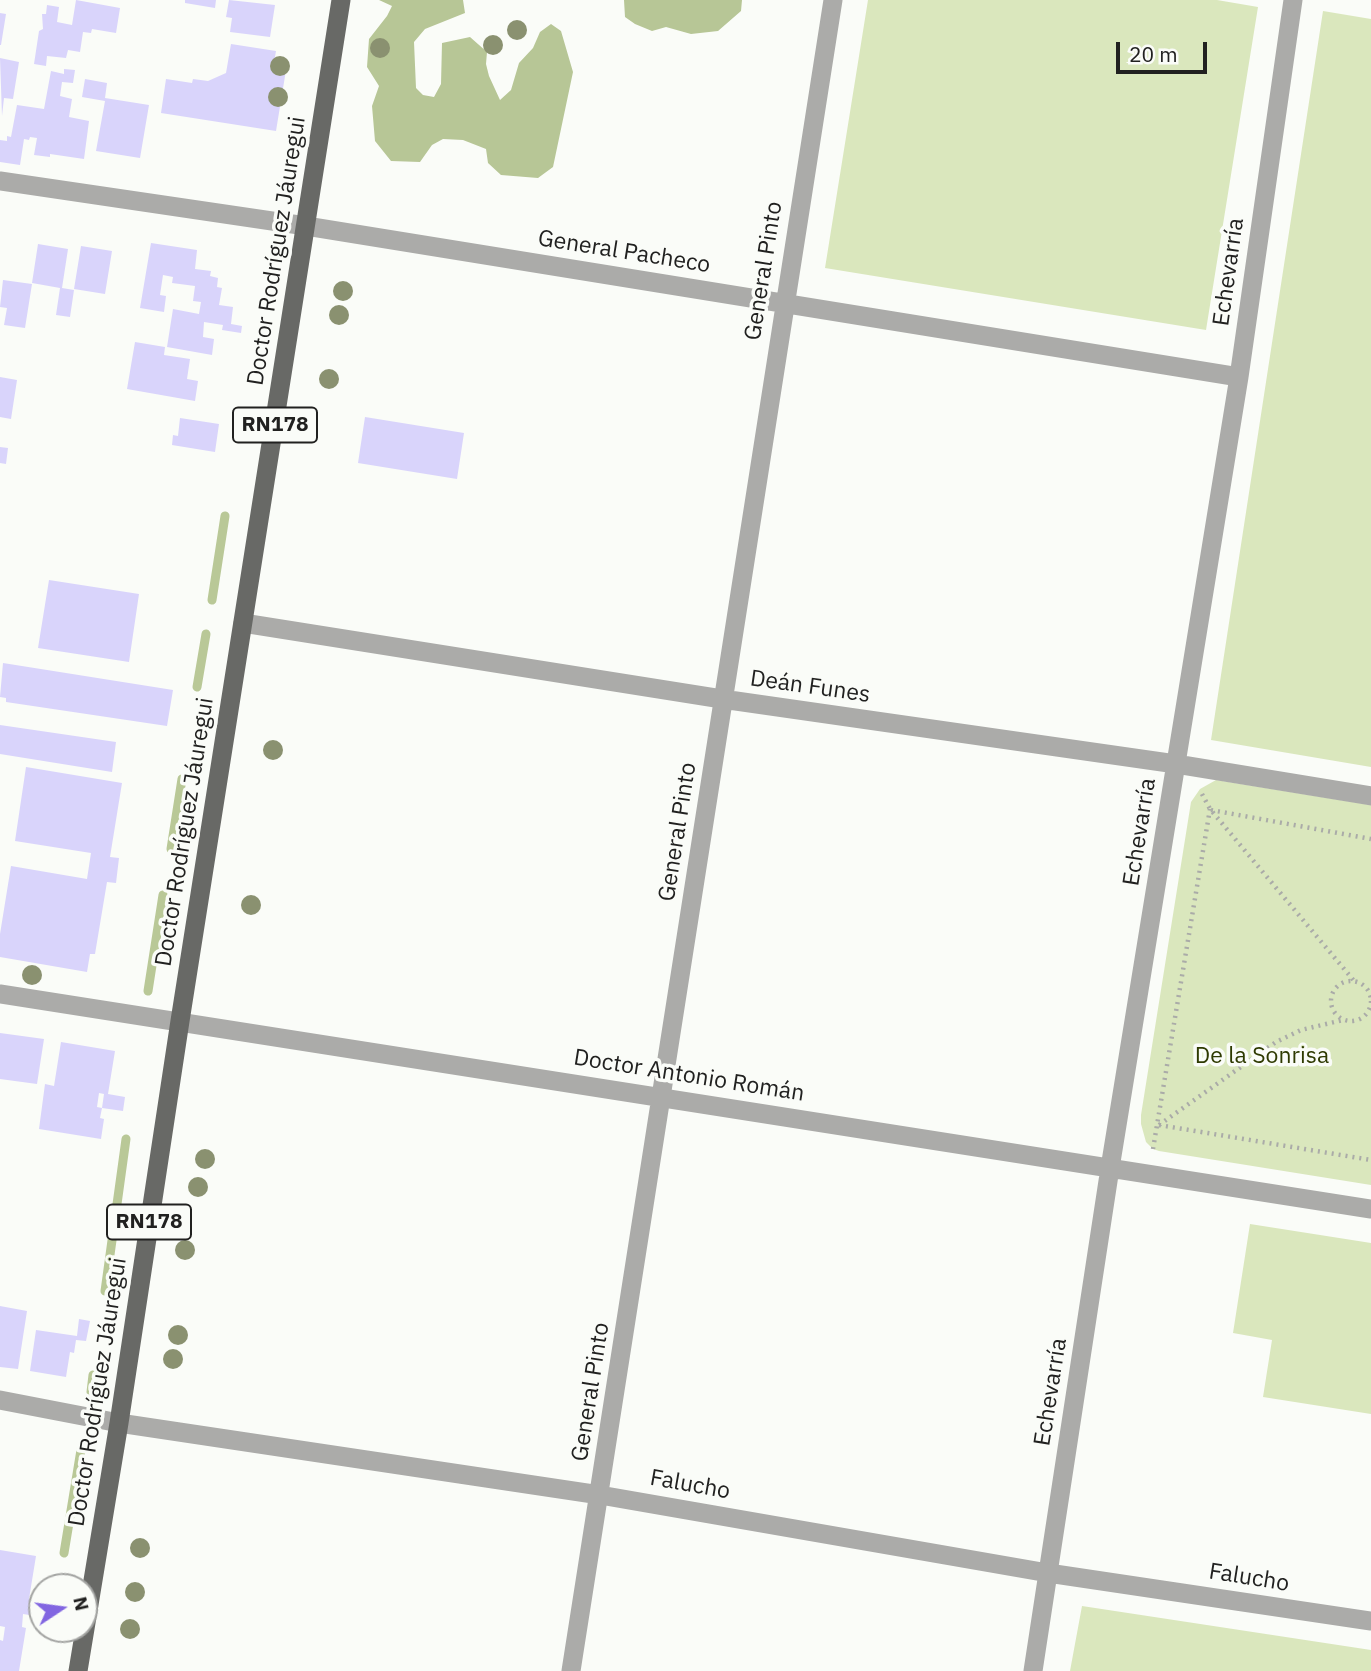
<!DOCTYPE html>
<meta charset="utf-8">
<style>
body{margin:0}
#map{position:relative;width:1371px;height:1671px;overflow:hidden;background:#fafcf8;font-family:"IBM Plex Sans",sans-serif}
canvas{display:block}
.north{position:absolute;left:28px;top:1573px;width:70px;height:70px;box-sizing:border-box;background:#fafcf8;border:2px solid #a3a4a2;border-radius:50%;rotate:77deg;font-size:19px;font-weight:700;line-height:28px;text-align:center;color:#212120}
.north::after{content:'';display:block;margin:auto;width:24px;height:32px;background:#8266e1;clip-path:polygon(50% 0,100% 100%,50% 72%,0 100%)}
.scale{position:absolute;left:1116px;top:42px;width:91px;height:32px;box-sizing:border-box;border:4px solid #212120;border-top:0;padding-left:9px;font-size:21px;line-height:24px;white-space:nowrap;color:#212120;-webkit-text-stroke:5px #fafcf8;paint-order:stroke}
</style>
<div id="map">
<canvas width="1371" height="1671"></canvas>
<div class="north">N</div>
<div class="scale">20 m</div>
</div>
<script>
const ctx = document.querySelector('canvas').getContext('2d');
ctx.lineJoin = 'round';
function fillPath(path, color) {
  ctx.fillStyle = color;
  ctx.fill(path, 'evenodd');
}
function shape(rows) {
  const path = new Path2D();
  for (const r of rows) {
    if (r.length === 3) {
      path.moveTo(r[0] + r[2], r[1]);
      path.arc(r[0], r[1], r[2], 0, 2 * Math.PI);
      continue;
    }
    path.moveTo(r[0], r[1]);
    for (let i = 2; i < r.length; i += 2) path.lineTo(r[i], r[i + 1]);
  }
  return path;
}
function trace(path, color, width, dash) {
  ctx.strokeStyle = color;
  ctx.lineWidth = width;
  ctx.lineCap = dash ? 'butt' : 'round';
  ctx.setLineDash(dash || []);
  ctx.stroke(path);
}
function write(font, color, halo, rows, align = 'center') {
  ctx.font = font + ' "IBM Plex Sans",sans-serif';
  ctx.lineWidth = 7;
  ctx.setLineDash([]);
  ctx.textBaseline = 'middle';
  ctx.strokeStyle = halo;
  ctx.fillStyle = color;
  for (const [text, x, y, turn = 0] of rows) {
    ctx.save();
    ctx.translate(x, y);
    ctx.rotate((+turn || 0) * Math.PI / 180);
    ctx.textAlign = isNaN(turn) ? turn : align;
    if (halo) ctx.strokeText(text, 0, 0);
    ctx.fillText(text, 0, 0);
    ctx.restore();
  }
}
fillPath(shape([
 [868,0,1217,0,1258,7,1206,330,825,268],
 [1323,11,1371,19,1371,767,1211,740],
 [1216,780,1371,805,1371,1185,1159,1151,1153,1149,1146,1142,1141,1124,1141,1115,1191,802,1200,789],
 [1250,1224,1371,1243,1371,1414,1263,1397,1272,1340,1233,1333],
 [1082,1606,1371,1650,1371,1671,1070,1671]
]), '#dae7bd');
fillPath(shape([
 [379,0,463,0,465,13,425,29,414,42,416,88,423,95,434,97,441,84,442,43,470,37,487,52,486,64,489,76,500,100,511,90,519,63,533,48,540,32,551,24,561,31,573,72,553,167,538,178,501,175,488,163,486,149,463,140,443,139,432,145,420,162,391,161,375,141,372,106,379,86,367,67,369,39,387,16,392,6],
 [624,0,742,0,741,11,718,31,691,34,666,27,652,31,635,24,625,17]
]), '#b7c696');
trace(shape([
 [212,600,225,516],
 [197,687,206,634],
 [171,849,182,779],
 [148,991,163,895],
 [105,1291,126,1139],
 [91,1392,93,1375],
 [64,1553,81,1450]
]), '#b9c897', 9);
fillPath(shape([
 [76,0,120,8,116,33,92,29,91,33,83,32,80,52,68,50,66,58,47,56,46,66,34,64,39,31,43,29,42,14,46,14,47,5,59,7,57,22,72,25],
 [185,0,216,0,215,8,185,3],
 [229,0,275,5,270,37,230,32,232,18,226,17],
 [0,13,6,14,1,45,0,45],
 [231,44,276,51,274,63,287,64,276,131,161,113,166,79,192,83,193,79,208,81,226,73],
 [0,58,19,62,13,99,4,98,2,116],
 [64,69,75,70,73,83,62,82,60,96,72,99,69,117,89,121,84,159,50,154,50,157,34,155,37,138,30,137,29,140,24,139,20,165,0,162,0,140,7,141,7,136,11,137,17,105,44,109,51,71,64,74],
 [85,79,107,83,105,98,149,105,140,158,96,151,105,101,82,97],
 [151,243,197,250,195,269,211,271,210,276,218,278,217,287,222,288,219,305,233,307,231,324,242,326,241,333,222,330,223,325,204,322,203,337,214,339,212,355,167,347,173,309,199,314,201,302,193,301,195,286,172,283,173,277,163,275,160,295,166,296,164,312,140,308],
 [38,244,68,249,62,288,74,290,70,317,56,315,60,288,32,283],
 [81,246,112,251,105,294,74,289],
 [3,280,32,284,25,328,4,325,7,308,0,307],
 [135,342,165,347,164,355,190,359,187,379,198,381,195,401,127,389],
 [0,377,17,380,11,419,0,417],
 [365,417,464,433,457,479,358,463],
 [180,418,219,424,215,452,172,445,173,435,178,436],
 [0,447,8,448,6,464,0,463],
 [49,580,139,594,129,662,38,648],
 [3,663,173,690,167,726,6,702,6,698,0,697],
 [0,725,116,742,112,772,0,754],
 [26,767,122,783,110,857,119,858,116,883,107,882,95,954,90,954,87,972,0,957,0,934,11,866,87,879,91,853,15,841],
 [0,1033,44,1039,37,1084,0,1079],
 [61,1042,115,1051,108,1094,125,1097,123,1111,102,1108,104,1094,99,1093,97,1107,102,1108,100,1118,104,1119,101,1139,39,1129,45,1084,54,1086],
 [0,1306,27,1311,18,1369,0,1367],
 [79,1319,90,1321,86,1341,76,1340,74,1353,70,1352,66,1377,30,1371,36,1330,77,1336],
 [0,1550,36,1556,29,1599,42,1601,42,1617,23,1614,22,1627,26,1628,19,1671,0,1671,0,1640,3,1641,5,1627,0,1626]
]), '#d9d4fb');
trace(shape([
 [1202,794,1210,809,1355,982],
 [1211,810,1371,839],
 [1351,1001,20],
 [1159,1125,1276,1042,1301,1030,1343,1020],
 [1159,1125,1371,1160],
 [1153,1149,1210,809]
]), '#aaaba8', 4.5, [2, 5]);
trace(shape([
 [0,181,306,226,1239,377],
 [243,623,722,699,1176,764,1371,796],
 [0,994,1371,1209],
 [0,1400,119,1423,600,1495,1048,1573,1371,1621],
 [571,1671,833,0],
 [1033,1671,1110,1168,1239,377,1293,0]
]), '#ababa9', 19);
trace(shape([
 [78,1671,119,1423,180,1021,341,0]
]), '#686966', 19);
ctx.fillStyle = '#8a9170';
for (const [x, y] of [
 [517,30],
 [493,45],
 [380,48],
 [280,66],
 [278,97],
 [343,291],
 [339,315],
 [329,379],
 [273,750],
 [251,905],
 [32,975],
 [205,1159],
 [198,1187],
 [185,1250],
 [178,1335],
 [173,1359],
 [140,1548],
 [135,1592],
 [130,1629]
]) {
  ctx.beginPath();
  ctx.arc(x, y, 10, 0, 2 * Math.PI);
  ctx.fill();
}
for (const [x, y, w] of [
 [275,425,84],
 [149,1222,84]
]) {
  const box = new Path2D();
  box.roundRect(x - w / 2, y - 17.5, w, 35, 5);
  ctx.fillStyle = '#fafcf8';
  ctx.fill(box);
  trace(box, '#212120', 2);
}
write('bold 21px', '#212120', null, [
 ["RN178",275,425],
 ["RN178",149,1222]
]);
write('23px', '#212120', '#fafcf8', [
 ["Doctor Rodríguez Jáuregui",277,251,-81],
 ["General Pacheco",624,252,9],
 ["General Pinto",764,271,-81],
 ["Echevarría",1229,272,-82],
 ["Deán Funes",810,687,8],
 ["Doctor Rodríguez Jáuregui",185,832,-81],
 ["General Pinto",678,832,-81],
 ["Echevarría",1140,832,-81],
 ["Doctor Antonio Román",689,1076,9],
 ["Doctor Rodríguez Jáuregui",98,1392,-81],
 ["General Pinto",591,1392,-81],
 ["Echevarría",1051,1392,-81],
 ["Falucho",690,1485,10],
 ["Falucho",1249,1578,9]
]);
write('23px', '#2e3a01', '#fafcf8', [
 ["De la Sonrisa",1262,1056]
]);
</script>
